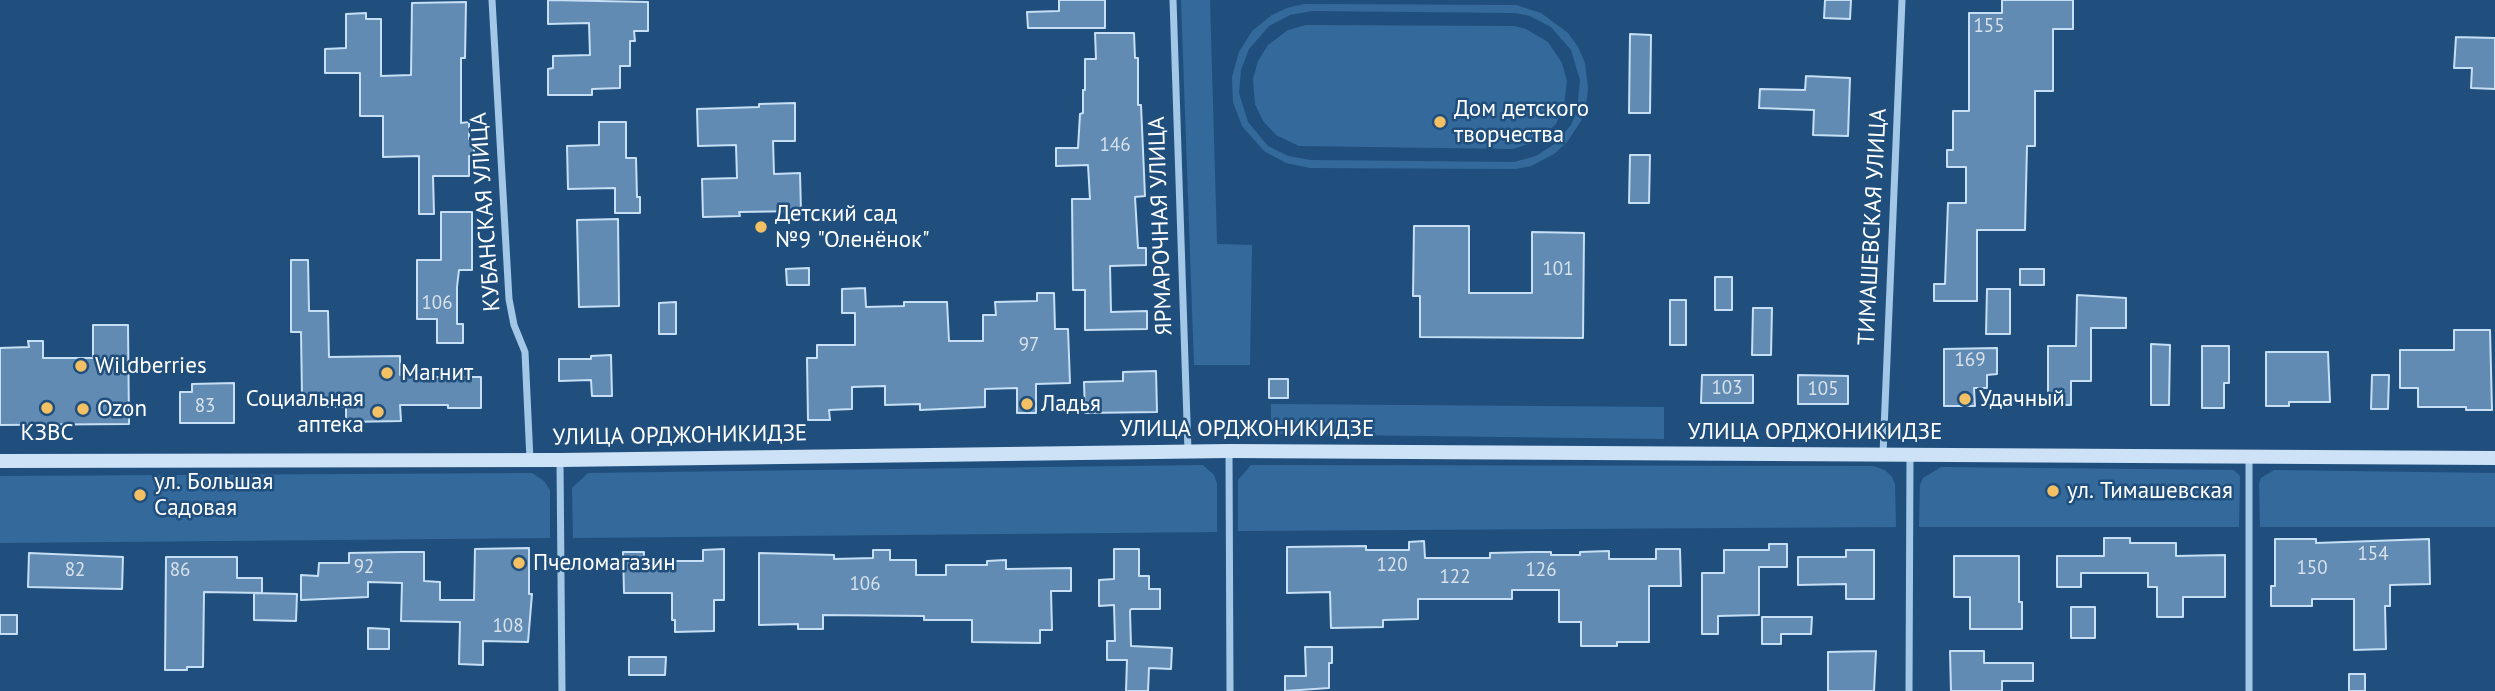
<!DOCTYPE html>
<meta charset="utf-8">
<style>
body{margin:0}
canvas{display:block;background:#204f7d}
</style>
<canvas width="2495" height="691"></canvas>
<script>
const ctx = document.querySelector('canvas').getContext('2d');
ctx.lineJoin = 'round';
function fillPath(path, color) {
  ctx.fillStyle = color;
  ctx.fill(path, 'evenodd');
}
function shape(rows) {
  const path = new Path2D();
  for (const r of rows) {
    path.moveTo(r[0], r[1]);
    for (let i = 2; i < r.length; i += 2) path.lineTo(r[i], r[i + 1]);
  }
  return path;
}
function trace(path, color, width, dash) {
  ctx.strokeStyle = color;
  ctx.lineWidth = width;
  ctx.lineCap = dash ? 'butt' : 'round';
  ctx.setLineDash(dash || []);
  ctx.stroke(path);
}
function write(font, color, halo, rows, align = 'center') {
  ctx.font = font + ' "PT Sans",sans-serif';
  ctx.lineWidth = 5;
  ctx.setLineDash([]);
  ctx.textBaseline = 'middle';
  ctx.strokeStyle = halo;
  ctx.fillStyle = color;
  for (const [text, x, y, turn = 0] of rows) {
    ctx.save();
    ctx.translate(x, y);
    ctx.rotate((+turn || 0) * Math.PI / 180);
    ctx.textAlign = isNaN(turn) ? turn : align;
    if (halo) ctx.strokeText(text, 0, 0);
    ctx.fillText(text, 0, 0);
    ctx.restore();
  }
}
fillPath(shape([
 [1181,0,1210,0,1217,244,1252,245,1250,365,1194,365],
 [1304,4,1516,5,1541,13,1568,33,1578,47,1585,63,1588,88,1586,105,1581,121,1567,142,1554,154,1531,166,1515,169,1310,168,1286,163,1264,151,1242,126,1233,102,1232,77,1239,52,1252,31,1272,15,1287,8],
 [1312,11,1515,13,1530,16,1551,27,1571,50,1580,80,1577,111,1571,125,1556,143,1536,156,1514,162,1311,160,1288,156,1268,146,1248,122,1239,93,1241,70,1249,49,1269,26,1290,15],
 [1306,25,1514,26,1526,29,1548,42,1562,63,1567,81,1564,106,1556,124,1542,137,1531,143,1513,149,1299,146,1276,135,1263,121,1255,104,1253,79,1258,61,1268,45,1288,30],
 [1271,404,1664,407,1664,439,1271,434],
 [1203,465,1214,475,1217,484,1217,532,573,538,572,488,588,473],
 [1251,465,1873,466,1885,470,1892,477,1895,484,1896,527,1238,531,1238,480],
 [1941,467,2234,470,2240,476,2239,527,1919,527,1920,485,1923,478],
 [2274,470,2495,473,2495,527,2260,527,2259,483,2261,478],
 [532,473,544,481,550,490,550,538,0,543,0,476]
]), '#336a9b');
const building = shape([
 [548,0,648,2,648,31,634,31,635,41,630,41,630,66,620,66,620,88,592,89,592,95,548,95,548,69,553,68,553,56,590,55,589,23,548,24,548,0],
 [1059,0,1105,0,1105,28,1028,28,1027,12,1059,11,1059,0],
 [1825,0,1851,0,1850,19,1824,18,1825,0],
 [2002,0,2073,0,2073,29,2053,29,2053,91,2035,91,2035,146,2027,146,2025,230,1977,230,1977,301,1934,301,1934,284,1945,284,1948,203,1966,203,1966,167,1947,167,1947,150,1953,150,1953,111,1969,111,1969,13,2002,13,2002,0],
 [466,2,465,58,461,58,461,123,469,122,469,139,474,139,474,156,469,156,469,176,433,176,434,214,419,214,419,156,383,157,383,116,360,116,360,73,325,73,325,49,346,48,346,14,366,13,366,19,381,19,381,76,411,75,412,3,466,2],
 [1095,33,1134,33,1135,58,1138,58,1138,105,1141,105,1145,196,1135,197,1138,248,1146,248,1146,265,1110,266,1111,312,1147,311,1147,329,1085,330,1085,290,1073,290,1072,199,1090,199,1088,165,1056,166,1056,148,1078,148,1080,114,1083,113,1083,90,1085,90,1085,59,1096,59,1095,33],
 [1630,34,1651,35,1650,113,1629,113,1630,34],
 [2456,37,2495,38,2495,89,2471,88,2472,68,2454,68,2456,37],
 [1806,76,1850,78,1848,136,1813,135,1814,110,1759,108,1760,89,1805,90,1806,76],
 [795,103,795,141,773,141,774,174,800,173,801,211,739,212,740,216,703,217,702,179,737,178,736,145,698,146,697,109,759,107,759,104,795,103],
 [599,122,626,122,626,158,636,158,637,197,640,197,640,213,615,213,615,188,568,189,567,146,599,145,599,122],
 [1630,155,1650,155,1649,203,1629,203,1630,155],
 [441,212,472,212,472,270,459,270,457,287,457,324,463,324,463,343,437,343,437,319,417,319,417,260,441,260,441,212],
 [618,219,619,306,579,307,577,220,618,219],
 [1414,226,1469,226,1469,293,1532,293,1532,232,1584,233,1583,338,1420,337,1420,296,1413,296,1414,226],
 [291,260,308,260,309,311,328,311,329,357,400,356,400,375,431,374,431,377,481,377,481,408,448,408,448,405,400,405,401,421,346,422,346,407,315,407,314,397,302,397,301,332,291,332,291,260],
 [809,268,809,285,787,285,786,269,809,268],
 [2020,269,2044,269,2044,285,2020,285,2020,269],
 [1715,277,1732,277,1732,310,1715,310,1715,277],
 [865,288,866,307,904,306,904,302,947,302,949,341,983,341,983,315,996,315,995,302,1037,301,1037,293,1054,293,1055,329,1068,329,1070,383,1036,384,1036,413,1017,413,1017,388,985,389,985,407,920,410,920,404,885,405,885,386,852,387,852,409,829,410,830,420,808,420,807,358,817,358,817,345,855,345,855,313,842,313,842,289,865,288],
 [1987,289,2010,289,2010,334,1986,334,1987,289],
 [2077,295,2126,298,2126,328,2091,328,2091,381,2071,381,2071,405,2048,405,2048,346,2076,346,2077,295],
 [1670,300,1686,300,1686,345,1670,345,1670,300],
 [676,302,676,334,659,334,659,303,676,302],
 [1753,308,1772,308,1771,355,1752,355,1753,308],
 [93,325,128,325,129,424,0,425,0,348,29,347,28,341,43,341,43,358,93,358,93,325],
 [2454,330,2490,330,2492,410,2466,410,2466,407,2418,407,2418,388,2400,388,2400,350,2454,350,2454,330],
 [2151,344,2170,345,2169,405,2151,405,2151,344],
 [2202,346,2229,346,2229,383,2224,383,2224,408,2202,408,2202,346],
 [1997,348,1997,374,1987,375,1987,388,1974,388,1975,406,1944,406,1944,349,1997,348],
 [2266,352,2328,352,2330,402,2289,402,2289,406,2266,406,2266,352],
 [611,355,612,396,592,396,591,380,559,381,559,359,591,359,591,356,611,355],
 [1156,371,1157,412,1085,413,1084,382,1123,381,1123,372,1156,371],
 [1702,375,1753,375,1753,403,1701,403,1702,375],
 [1798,375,1848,376,1848,404,1798,404,1798,375],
 [2372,375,2389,375,2388,409,2371,409,2372,375],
 [1269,379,1288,379,1288,398,1269,398,1269,379],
 [234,383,234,423,180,423,180,392,192,392,192,384,234,383],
 [2104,538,2130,538,2130,543,2176,543,2176,556,2225,555,2225,597,2183,597,2183,617,2157,617,2157,587,2148,587,2148,573,2081,573,2081,587,2057,587,2057,556,2104,556,2104,538],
 [2275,539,2316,539,2316,543,2429,539,2430,584,2390,585,2390,606,2385,606,2386,649,2354,650,2354,599,2312,599,2312,606,2271,606,2271,586,2275,586,2275,539],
 [1424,541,1425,558,1490,558,1490,553,1532,552,1551,552,1551,555,1580,555,1580,552,1609,551,1609,559,1656,559,1656,549,1680,549,1681,586,1649,586,1649,642,1617,642,1617,646,1581,646,1581,622,1559,622,1559,590,1512,590,1512,599,1418,599,1418,619,1383,620,1383,627,1331,628,1330,592,1287,593,1287,547,1366,546,1366,550,1409,550,1409,542,1424,541],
 [1769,544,1787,544,1787,567,1759,567,1759,615,1718,616,1718,634,1702,634,1702,573,1724,573,1724,550,1769,550,1769,544],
 [529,548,529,594,532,594,528,642,483,641,483,665,459,664,460,622,401,621,402,583,368,582,368,597,301,600,301,575,318,576,319,563,349,563,349,553,402,552,424,552,424,581,440,582,440,600,474,600,475,549,529,548],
 [724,549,724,600,714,600,714,631,675,632,675,620,672,620,672,593,624,593,623,552,644,552,644,561,703,561,703,550,724,549],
 [1114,549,1139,549,1139,576,1149,576,1149,589,1160,589,1160,609,1131,609,1130,611,1131,646,1172,648,1171,669,1149,668,1148,691,1126,691,1127,660,1107,660,1107,641,1115,641,1114,605,1099,606,1099,580,1114,579,1114,549],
 [873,550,890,550,890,560,916,560,916,575,946,575,946,565,987,565,987,561,1006,560,1006,569,1071,568,1071,591,1051,591,1052,630,1040,630,1040,643,972,642,972,620,924,620,924,616,823,615,823,629,798,629,798,624,759,625,759,553,834,555,834,559,873,558,873,550],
 [1846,550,1874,550,1874,599,1846,599,1846,584,1798,585,1798,557,1846,557,1846,550],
 [29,553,123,557,122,589,28,587,29,553],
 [1954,556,2019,556,2019,602,2022,602,2022,629,1970,629,1970,597,1954,597,1954,556],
 [166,557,237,557,237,578,262,578,262,593,204,592,203,667,187,667,187,670,165,670,166,557],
 [254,593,297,594,296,621,254,620,254,593],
 [2071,607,2095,607,2095,638,2071,638,2071,607],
 [0,615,17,615,17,634,0,634,0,615],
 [1762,617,1812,617,1811,634,1781,634,1781,644,1762,644,1762,617],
 [368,628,389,629,389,649,368,649,368,628],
 [1305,647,1332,647,1332,663,1329,663,1329,688,1285,691,1285,676,1306,676,1305,647],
 [1876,651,1874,691,1828,691,1828,652,1876,651],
 [1950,651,1984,651,1984,663,2033,663,2033,681,2002,681,2002,691,1951,691,1950,651],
 [629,657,666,657,665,675,629,675,629,657],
 [2349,674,2365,674,2365,691,2349,691,2349,674]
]);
fillPath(building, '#618bb2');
trace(building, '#c6dff5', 2);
trace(shape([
 [492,0,509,299,514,325,525,352,530,460],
 [1173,0,1188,451],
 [1229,451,1230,691],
 [1883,454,1902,0],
 [2249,458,2249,691],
 [560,460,562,691],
 [1909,691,1910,455]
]), '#a3c7e7', 7);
trace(shape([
 [0,461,560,460,1229,451,2495,458]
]), '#cde2f6', 14);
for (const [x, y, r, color] of [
 [1440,122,7,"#f4c064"],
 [761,227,7,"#f4c064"],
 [81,366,7,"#f4c064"],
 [387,373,7,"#f4c064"],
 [1965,399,7,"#f4c064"],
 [1027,404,7,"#f4c064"],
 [47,408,7,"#f4c064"],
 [83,409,7,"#f4c064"],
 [378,412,7,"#f4c064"],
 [2053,491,7,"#f4c064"],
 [140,495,7,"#f4c064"],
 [519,563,7,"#f4c064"]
]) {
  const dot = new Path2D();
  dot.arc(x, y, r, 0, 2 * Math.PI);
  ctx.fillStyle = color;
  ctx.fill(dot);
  trace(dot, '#204f7d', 2.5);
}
write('19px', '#d8e2ec', null, [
 ["155",1989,27],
 ["146",1115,146],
 ["101",1558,270],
 ["106",437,304],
 ["97",1029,346],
 ["169",1970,361],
 ["103",1727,389],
 ["105",1823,390],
 ["83",205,407],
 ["154",2373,555],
 ["120",1392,566],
 ["92",364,568],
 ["150",2312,569],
 ["82",75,571],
 ["86",180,571],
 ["126",1541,571],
 ["122",1455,578],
 ["106",865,585],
 ["108",508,627]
]);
write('23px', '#fff', '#204f7d', [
 ["Дом детского",1454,109],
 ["творчества",1454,135],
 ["Детский сад",775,214],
 ["№9 \"Оленёнок\"",775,240],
 ["Wildberries",95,366],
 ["Магнит",401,373],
 ["Социальная",364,399,"right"],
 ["аптека",364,425,"right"],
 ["Удачный",1979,399],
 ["Ладья",1041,404],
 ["Ozon",97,409],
 ["КЗВС",47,433,"center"],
 ["ул. Большая",154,482],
 ["Садовая",154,508],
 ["ул. Тимашевская",2067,491],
 ["Пчеломагазин",533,563]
], 'left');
write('23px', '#fff', '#204f7d', [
 ["КУБАНСКАЯ УЛИЦА",486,212,-94],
 ["ЯРМАРОЧНАЯ УЛИЦА",1161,226,-92],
 ["ТИМАШЕВСКАЯ УЛИЦА",1873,227,-87],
 ["УЛИЦА ОРДЖОНИКИДЗЕ",1247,429],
 ["УЛИЦА ОРДЖОНИКИДЗЕ",1815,432],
 ["УЛИЦА ОРДЖОНИКИДЗЕ",680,436,-1]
]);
</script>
